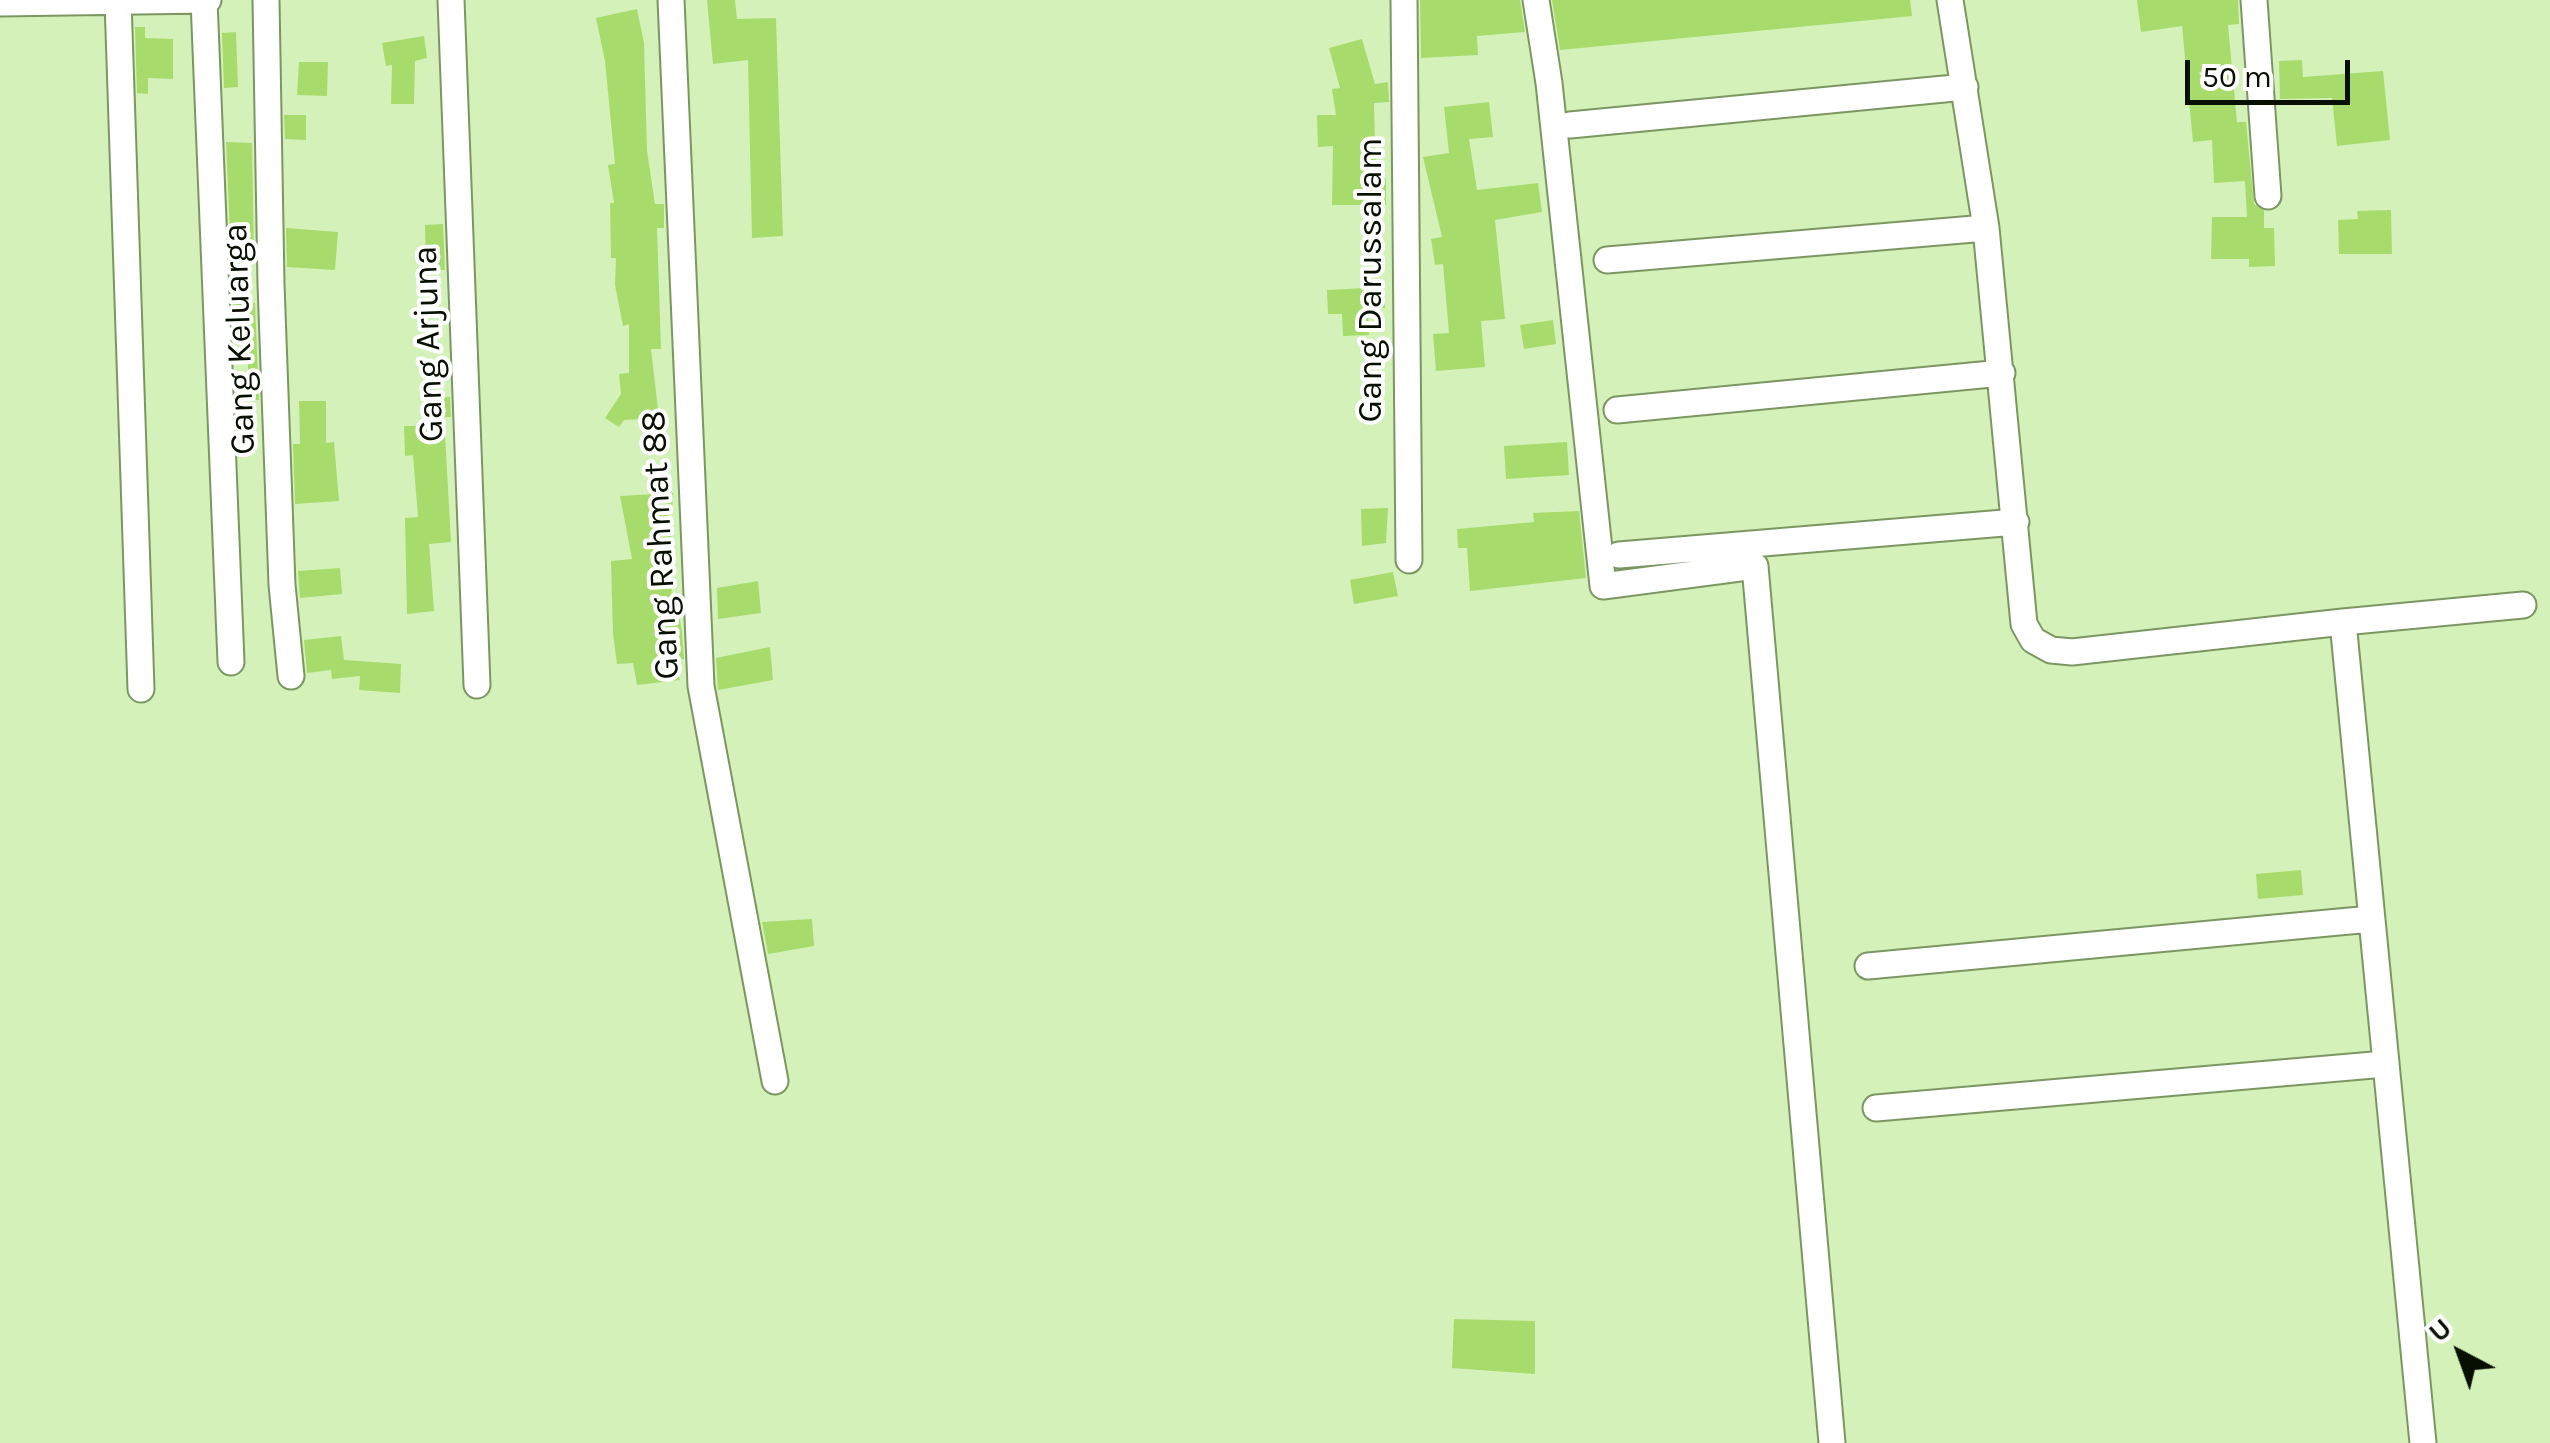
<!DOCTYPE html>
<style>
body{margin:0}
#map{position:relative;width:2550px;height:1443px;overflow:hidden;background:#d4f1b9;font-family:Karla,sans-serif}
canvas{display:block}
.north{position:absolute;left:2410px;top:1303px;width:100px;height:100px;-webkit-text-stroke:8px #fff;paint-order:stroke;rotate:319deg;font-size:28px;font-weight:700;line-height:40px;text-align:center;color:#060f00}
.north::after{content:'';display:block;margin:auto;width:35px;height:45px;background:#060f00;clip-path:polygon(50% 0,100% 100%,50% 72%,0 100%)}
.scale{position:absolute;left:2185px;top:60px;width:165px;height:45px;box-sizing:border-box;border:5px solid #060f00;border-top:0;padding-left:12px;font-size:30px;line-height:35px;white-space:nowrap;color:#060f00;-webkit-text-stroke:8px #fff;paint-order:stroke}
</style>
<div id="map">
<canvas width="2550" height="1443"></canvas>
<div class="north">U</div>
<div class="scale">50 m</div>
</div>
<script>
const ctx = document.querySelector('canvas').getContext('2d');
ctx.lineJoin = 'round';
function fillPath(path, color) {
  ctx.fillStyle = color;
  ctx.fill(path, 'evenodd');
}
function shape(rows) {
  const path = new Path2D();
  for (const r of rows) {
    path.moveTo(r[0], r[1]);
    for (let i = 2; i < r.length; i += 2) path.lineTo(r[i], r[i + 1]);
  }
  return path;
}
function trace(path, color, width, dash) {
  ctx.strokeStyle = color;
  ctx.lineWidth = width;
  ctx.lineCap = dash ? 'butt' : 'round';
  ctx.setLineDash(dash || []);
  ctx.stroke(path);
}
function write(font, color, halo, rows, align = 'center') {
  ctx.font = font + ' Karla,sans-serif';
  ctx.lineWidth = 8;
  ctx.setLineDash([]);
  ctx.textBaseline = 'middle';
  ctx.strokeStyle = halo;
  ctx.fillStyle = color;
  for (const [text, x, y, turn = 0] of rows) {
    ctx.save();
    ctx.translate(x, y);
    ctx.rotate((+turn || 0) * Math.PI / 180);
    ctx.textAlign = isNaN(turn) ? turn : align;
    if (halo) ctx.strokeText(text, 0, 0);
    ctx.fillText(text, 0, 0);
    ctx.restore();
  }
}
fillPath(shape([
 [707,0,735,0,737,19,776,18,783,236,752,238,748,60,713,64],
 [1420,0,1520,0,1525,32,1477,36,1478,55,1421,58],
 [1552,0,1910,0,1912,16,1560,50],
 [2137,0,2238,0,2239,24,2228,25,2237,122,2246,122,2254,204,2264,211,2264,228,2274,228,2275,266,2249,267,2249,259,2211,259,2212,217,2247,217,2245,181,2214,183,2212,140,2193,142,2182,26,2141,32],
 [637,9,644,43,647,151,655,204,664,204,664,228,657,228,661,349,651,349,659,418,624,420,619,427,605,418,621,394,619,374,629,373,629,324,623,326,615,285,616,258,611,258,610,203,614,203,608,165,615,164,605,61,596,18],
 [135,27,145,27,145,38,173,39,173,79,148,78,148,94,137,93],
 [236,32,238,87,224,88,222,33],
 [424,36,427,58,415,61,414,104,391,104,392,65,386,66,382,43],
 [1362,39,1375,84,1388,82,1389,102,1374,103,1376,178,1386,178,1386,205,1332,205,1333,146,1318,147,1317,115,1336,115,1332,89,1340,88,1329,48],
 [2302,60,2303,77,2383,71,2390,140,2337,146,2332,98,2280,99,2279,61],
 [299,62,328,62,327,96,297,95],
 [1489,102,1493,137,1469,139,1477,190,1538,183,1542,212,1495,220,1505,319,1481,321,1485,367,1436,371,1433,334,1449,333,1443,264,1435,265,1431,239,1442,237,1423,157,1449,153,1444,107],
 [284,115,306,115,306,140,285,139],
 [226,142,252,143,254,253,231,254],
 [2391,210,2392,254,2339,254,2338,220,2358,219,2357,211],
 [443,224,445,270,426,270,425,225],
 [286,228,338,232,335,270,287,267],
 [1384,287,1385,308,1368,309,1369,335,1343,336,1342,314,1328,314,1327,290],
 [233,303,255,303,259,400,249,400,247,336,234,336],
 [1553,320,1556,344,1524,349,1520,325],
 [450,397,451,417,444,417,451,542,429,544,434,611,407,614,405,518,418,517,413,455,405,456,404,426,428,426,428,398],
 [299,401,326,401,326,443,334,442,339,501,295,504,293,444,300,444],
 [1567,442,1569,475,1506,479,1504,446],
 [673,493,672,510,668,511,674,559,670,611,678,609,682,632,684,659,674,660,680,680,637,685,633,663,617,664,613,634,611,561,632,559,620,496],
 [1388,508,1386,543,1362,546,1361,509],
 [1579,511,1586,578,1470,591,1467,548,1458,548,1457,529,1534,522,1533,513],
 [340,568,342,594,300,598,298,571],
 [1393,572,1398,596,1354,604,1350,580],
 [758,581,761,613,718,619,717,588],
 [341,636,344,660,401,664,400,693,359,690,360,676,332,679,331,670,307,673,304,640],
 [770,647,773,680,718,690,716,658],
 [2301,870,2303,895,2258,899,2256,874],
 [812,919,814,946,768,954,762,922],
 [1454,1319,1535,1321,1535,1374,1452,1368]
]), '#a7dc6c');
const minor = shape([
 [204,0,231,662],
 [266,0,271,284,282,585,291,676],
 [451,0,477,685],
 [671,0,701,686,775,1081],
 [1404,0,1409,560],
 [1536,0,1549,83,1603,586,1755,566,1832,1443],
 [1950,0,1986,228,2024,624,2033,640,2051,650,2072,652,2343,622,2423,1443],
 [2254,0,2268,196],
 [118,1,141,689],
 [0,3,208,0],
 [1570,125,1965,87],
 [1607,260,1986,228],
 [1617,410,2002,373],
 [1619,555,2016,522],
 [2343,622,2523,605],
 [1868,966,2371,919],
 [1876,1108,2385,1064]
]);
trace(minor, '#7c9662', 29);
trace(minor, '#fff', 25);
write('35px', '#060f00', '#fff', [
 ["Gang Darussalam",1371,280,-90],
 ["Gang Keluarga",240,339,-92],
 ["Gang Arjuna",429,344,-92],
 ["Gang Rahmat 88",661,545,-93]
]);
</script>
